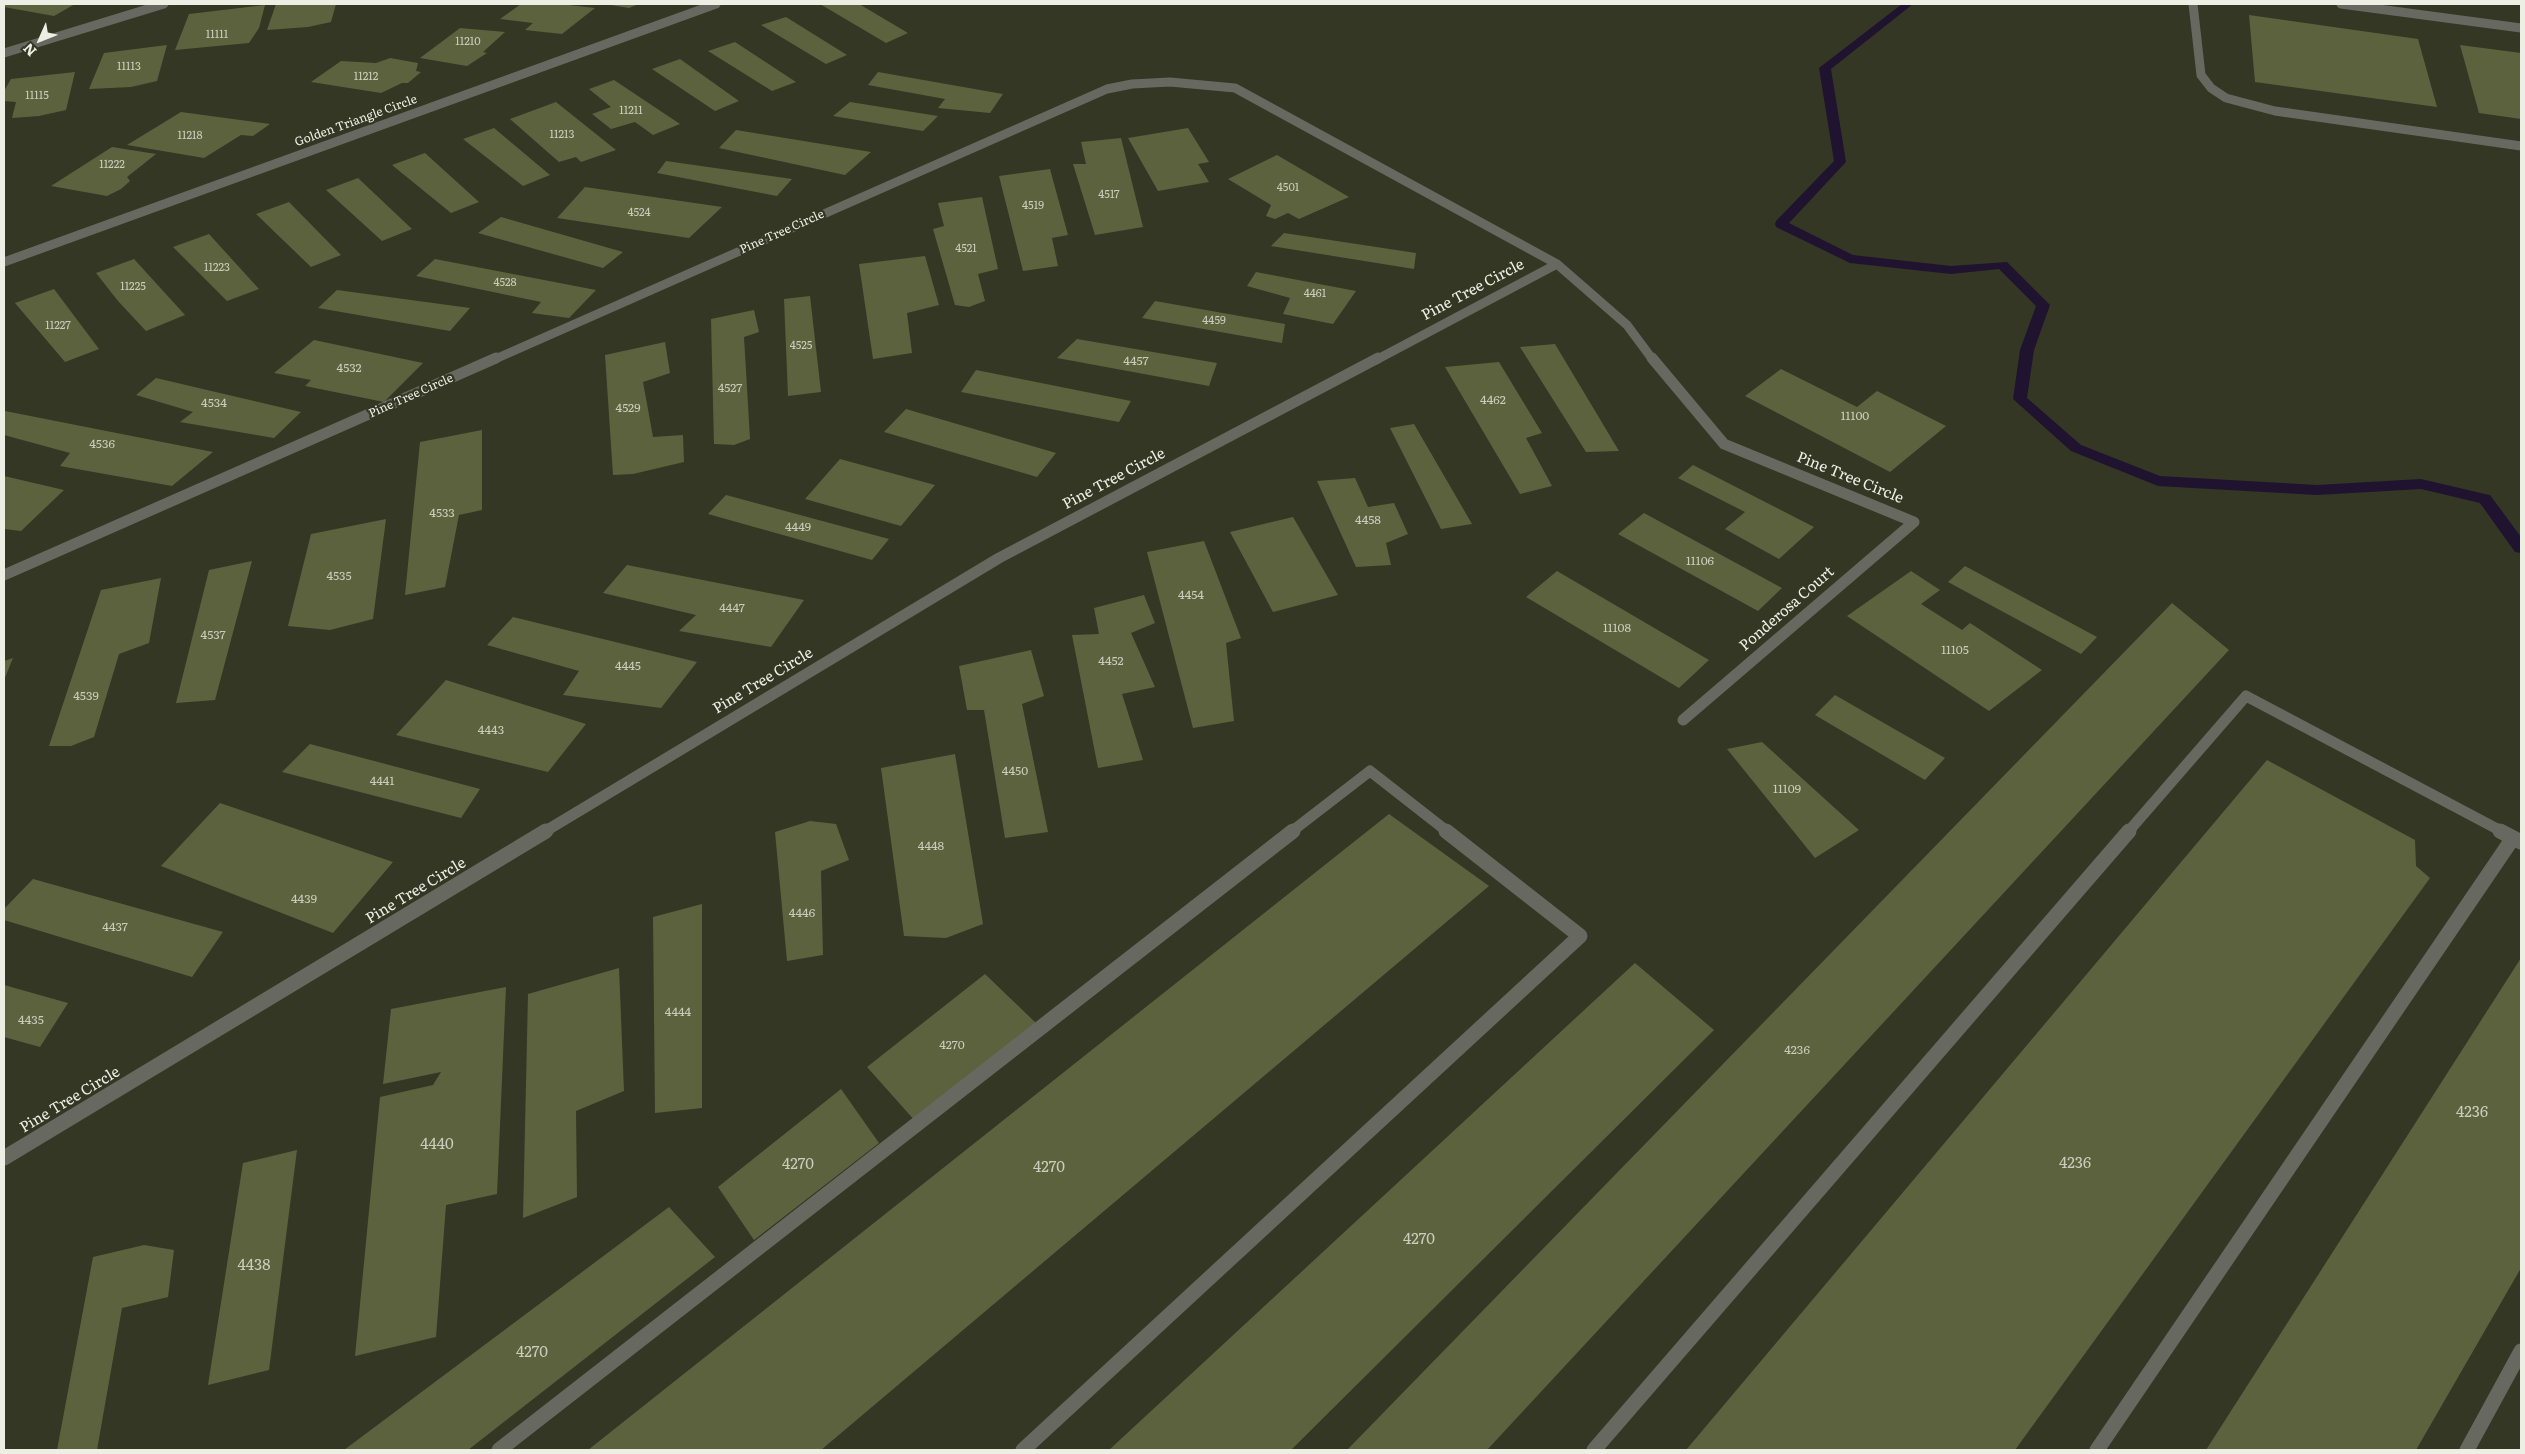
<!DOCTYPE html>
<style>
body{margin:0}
#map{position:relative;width:2525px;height:1454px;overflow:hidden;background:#343724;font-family:Literata,serif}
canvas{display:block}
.frame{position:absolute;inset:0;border:5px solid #edefe4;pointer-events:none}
.north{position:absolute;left:15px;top:15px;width:50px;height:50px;-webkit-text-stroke:4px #343724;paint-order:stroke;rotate:226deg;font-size:14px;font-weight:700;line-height:20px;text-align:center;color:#edefe4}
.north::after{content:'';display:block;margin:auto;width:18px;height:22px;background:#edefe4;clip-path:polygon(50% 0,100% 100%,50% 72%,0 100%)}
</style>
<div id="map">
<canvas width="2525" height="1454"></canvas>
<div class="frame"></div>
<div class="north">N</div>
</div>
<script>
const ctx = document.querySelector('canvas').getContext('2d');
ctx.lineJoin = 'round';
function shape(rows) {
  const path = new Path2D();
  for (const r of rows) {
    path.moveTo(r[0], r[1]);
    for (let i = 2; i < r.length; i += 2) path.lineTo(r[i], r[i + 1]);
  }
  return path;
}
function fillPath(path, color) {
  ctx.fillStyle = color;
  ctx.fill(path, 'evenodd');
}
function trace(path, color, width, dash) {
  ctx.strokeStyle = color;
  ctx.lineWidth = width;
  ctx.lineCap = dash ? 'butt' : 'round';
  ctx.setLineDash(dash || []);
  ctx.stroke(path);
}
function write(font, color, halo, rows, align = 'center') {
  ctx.font = font + ' Literata,serif';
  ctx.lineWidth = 4.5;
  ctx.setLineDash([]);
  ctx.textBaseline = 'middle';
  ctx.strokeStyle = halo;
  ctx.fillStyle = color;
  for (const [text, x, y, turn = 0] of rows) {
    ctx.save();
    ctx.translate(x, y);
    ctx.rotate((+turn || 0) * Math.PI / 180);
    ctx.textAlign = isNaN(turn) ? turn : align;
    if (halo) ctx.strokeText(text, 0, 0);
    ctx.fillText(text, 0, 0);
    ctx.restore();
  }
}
fillPath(shape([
 [1902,4,1913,4,1831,69,1846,162,1789,223,1853,255,1951,266,2007,262,2050,305,2034,350,2027,398,2081,445,2160,476,2317,485,2421,479,2485,494,2490,495,2521,537,2521,553,2515,552,2480,503,2421,489,2317,495,2158,486,2071,451,2013,399,2020,350,2036,306,1999,269,1951,274,1850,263,1776,227,1775,224,1776,221,1834,161,1819,68,1902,4]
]), '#1f132f');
fillPath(shape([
 [4,4,75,4,54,16,4,7],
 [276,4,336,4,331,22,308,27,267,30],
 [521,4,560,4,595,8,562,34,525,30,533,23,500,19],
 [605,4,639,4,629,8],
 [820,4,859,4,908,33,886,43],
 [265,5,259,28,249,43,175,50,189,14],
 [2249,15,2418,39,2437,107,2255,82],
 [786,17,847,55,826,64,761,25],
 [460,28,505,32,483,52,487,53,467,66,420,58],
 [735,42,796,82,772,91,708,51],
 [167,45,157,81,131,87,89,89,104,53],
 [2460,45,2521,53,2521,119,2479,113],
 [390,58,418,63,416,71,421,72,408,83,402,83,381,93,311,82,341,61,376,63],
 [680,59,739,101,715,111,652,69],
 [75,72,66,110,39,116,12,118,16,102,4,101,4,91,11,79],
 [878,72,1003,94,990,113,938,108,945,99,868,85],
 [614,80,680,124,653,135,635,122,611,129,592,114,611,107,589,89],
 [556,102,616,150,581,162,576,157,559,162,510,119],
 [850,102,938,116,923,131,833,116],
 [181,112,270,124,253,136,241,135,204,158,127,145],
 [494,128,550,175,523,186,463,139],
 [1188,128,1209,162,1198,164,1209,182,1158,191,1128,138],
 [736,130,871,152,845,175,719,148],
 [1121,138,1143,227,1095,235,1073,164,1086,164,1081,142],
 [112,147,156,154,127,177,130,181,121,189,107,196,51,186],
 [425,153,479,202,451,213,392,165],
 [1277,155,1349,197,1299,219,1288,213,1275,219,1266,216,1271,205,1228,179],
 [666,161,792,179,777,196,657,173],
 [1050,169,1068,235,1052,238,1058,266,1023,271,999,176],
 [358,178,412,229,382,241,326,190],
 [585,187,722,207,689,238,557,218],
 [982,197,998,269,978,274,985,301,969,307,955,305,933,229,944,226,938,203],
 [289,202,341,255,311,267,256,214],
 [501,217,623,252,603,268,478,233],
 [1284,233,1416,253,1414,269,1271,246],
 [209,234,259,289,227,301,173,247],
 [925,256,939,305,907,313,912,353,873,359,859,264],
 [134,259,185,315,146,331,118,301,96,273],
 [435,259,596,290,569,318,532,313,541,302,416,276],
 [1256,272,1356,291,1333,324,1283,314,1290,298,1247,286],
 [54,289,99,349,65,362,15,303],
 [337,290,470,308,450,331,318,308],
 [810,296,821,392,788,396,784,299],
 [1155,301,1285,324,1282,343,1142,318],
 [754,310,759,332,744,337,750,439,734,445,714,444,711,319],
 [1077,339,1217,363,1209,386,1057,358],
 [314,340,423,363,384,402,305,386,311,380,274,373],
 [665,342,670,373,643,382,653,437,683,435,684,462,633,474,613,475,605,355],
 [1555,344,1619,451,1586,452,1520,347],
 [1499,362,1542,433,1526,438,1552,486,1520,494,1445,367],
 [1781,369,1857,407,1877,391,1946,426,1890,472,1745,396],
 [976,370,1131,401,1119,422,961,392],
 [156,378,301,412,274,438,180,422,193,412,136,395],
 [906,409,1056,453,1037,477,884,432],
 [5,411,213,452,172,486,60,466,70,453,4,435],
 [1414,424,1472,524,1441,529,1390,428],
 [482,430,482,510,459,515,445,587,405,595,420,442],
 [840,459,935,485,901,526,805,499],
 [1693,465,1814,527,1779,559,1725,529,1745,512,1678,478],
 [4,476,64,490,21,531,4,529],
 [1355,478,1368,507,1394,503,1408,534,1386,543,1391,565,1356,567,1317,481],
 [726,495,889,539,872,560,708,514],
 [1644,513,1782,588,1758,611,1618,534],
 [1293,517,1338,595,1273,612,1230,532],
 [386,519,373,619,330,630,288,626,311,534],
 [1204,541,1241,638,1226,643,1234,721,1193,728,1147,552],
 [252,561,215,700,176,703,209,570],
 [627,565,804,600,771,647,679,631,696,615,603,593],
 [1965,566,2097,637,2081,654,1948,582],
 [1557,571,1709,660,1679,688,1526,597],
 [1911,571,1940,590,1921,604,1962,630,1970,623,2042,670,1989,711,1847,616],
 [161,578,149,643,119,654,94,737,71,746,49,746,101,590],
 [1144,595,1155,623,1131,633,1155,687,1122,694,1143,760,1098,768,1072,635,1099,634,1094,608],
 [2172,603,2229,650,1487,1450,1347,1450],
 [513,617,697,662,661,708,563,695,579,671,487,645],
 [1031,650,1044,696,1022,704,1048,832,1005,838,984,710,967,710,959,666],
 [13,658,4,680,4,661],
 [446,680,586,724,548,772,396,735],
 [1835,695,1945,758,1925,780,1815,715],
 [1762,742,1859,830,1815,858,1727,749],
 [310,744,480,789,461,818,282,772],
 [955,754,983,924,946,938,904,936,881,768],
 [2267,760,2415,840,2416,866,2430,878,2015,1450,1686,1450],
 [220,803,393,862,333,933,161,866],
 [1389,814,1489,886,821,1450,588,1450],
 [810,821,836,824,849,860,821,871,823,955,787,961,775,832],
 [33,879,223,932,192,977,4,920,4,909],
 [702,904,702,1108,655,1113,653,917],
 [2521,958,2521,1268,2416,1450,2206,1450],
 [1635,963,1714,1030,1291,1450,1109,1450],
 [619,968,624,1091,576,1111,577,1197,523,1218,528,994],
 [985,974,1036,1023,916,1122,867,1067],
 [4,985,68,1003,40,1047,4,1037],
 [506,987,497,1194,446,1205,436,1337,355,1356,380,1097,433,1085,441,1072,383,1084,391,1009],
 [841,1089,879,1143,754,1240,718,1187],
 [297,1150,269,1370,208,1385,243,1163],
 [669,1207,715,1257,468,1450,344,1450],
 [144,1245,174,1250,168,1297,122,1308,97,1450,57,1450,93,1257]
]), '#5d623e');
trace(shape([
 [2193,4,2201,75,2211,88,2226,98,2275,111,2521,146],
 [2341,4,2521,28],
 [4,53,164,4],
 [4,262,716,4],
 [493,360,1107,89,1132,84,1170,82,1235,88,1557,264,1627,325,1653,360],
 [1376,360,1557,264]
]), '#676960', 9);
trace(shape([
 [1652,358,1724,444,1914,522,1683,720],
 [4,575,496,358],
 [544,832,999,558,1378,358],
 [1291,832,1370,771,1448,832],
 [2128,832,2246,696,2503,832]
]), '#676960', 11);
trace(shape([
 [2500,831,2521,842],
 [4,1158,546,831],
 [499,1450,1293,831],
 [1023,1450,1580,936,1446,831],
 [1594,1450,2129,831],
 [2097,1450,2513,838],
 [2467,1450,2521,1351]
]), '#676960', 15);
write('11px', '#c9ccba', null, [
 ["11111",217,35],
 ["11210",468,42],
 ["11113",129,67],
 ["11212",366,77],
 ["11115",37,96],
 ["11211",631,111],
 ["11213",562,135],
 ["11218",190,136],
 ["11222",112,165],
 ["4501",1288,188],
 ["4517",1109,195],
 ["4519",1033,206],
 ["4524",639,213],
 ["4521",966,249],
 ["11223",217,268],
 ["4528",505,283],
 ["11225",133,287],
 ["4461",1315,294],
 ["4459",1214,321],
 ["11227",58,326],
 ["4525",801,346]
]);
write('12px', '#edefe4', '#343724', [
 ["Golden Triangle Circle",356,121,-20],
 ["Pine Tree Circle",782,232,-24],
 ["Pine Tree Circle",411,396,-24]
]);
write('12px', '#c9ccba', null, [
 ["4457",1136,361],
 ["4532",349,368],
 ["4527",730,388],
 ["4462",1493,400],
 ["4534",214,403],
 ["4529",628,408],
 ["11100",1855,416],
 ["4536",102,444],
 ["4533",442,513],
 ["4458",1368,520],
 ["4449",798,527],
 ["11106",1700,561],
 ["4535",339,576],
 ["4454",1191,595],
 ["4447",732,608],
 ["11108",1617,628],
 ["4537",213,635],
 ["11105",1955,650],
 ["4452",1111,661],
 ["4445",628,666],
 ["4539",86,696],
 ["4443",491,730],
 ["4450",1015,771],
 ["4441",382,781],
 ["11109",1787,789],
 ["4448",931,846],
 ["4439",304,899],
 ["4446",802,913],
 ["4437",115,927],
 ["4444",678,1012],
 ["4435",31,1020],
 ["4270",952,1045],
 ["4236",1797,1050]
]);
write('15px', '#edefe4', '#343724', [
 ["Pine Tree Circle",1473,290,-28],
 ["Pine Tree Circle",1850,478,22],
 ["Pine Tree Circle",1114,479,-28],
 ["Ponderosa Court",1787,609,-41],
 ["Pine Tree Circle",763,681,-31],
 ["Pine Tree Circle",416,891,-31],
 ["Pine Tree Circle",70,1100,-31]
]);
write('15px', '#c9ccba', null, [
 ["4236",2472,1113],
 ["4440",437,1145],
 ["4236",2075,1164],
 ["4270",798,1165],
 ["4270",1049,1168],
 ["4270",1419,1240],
 ["4438",254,1266],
 ["4270",532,1353]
]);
</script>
